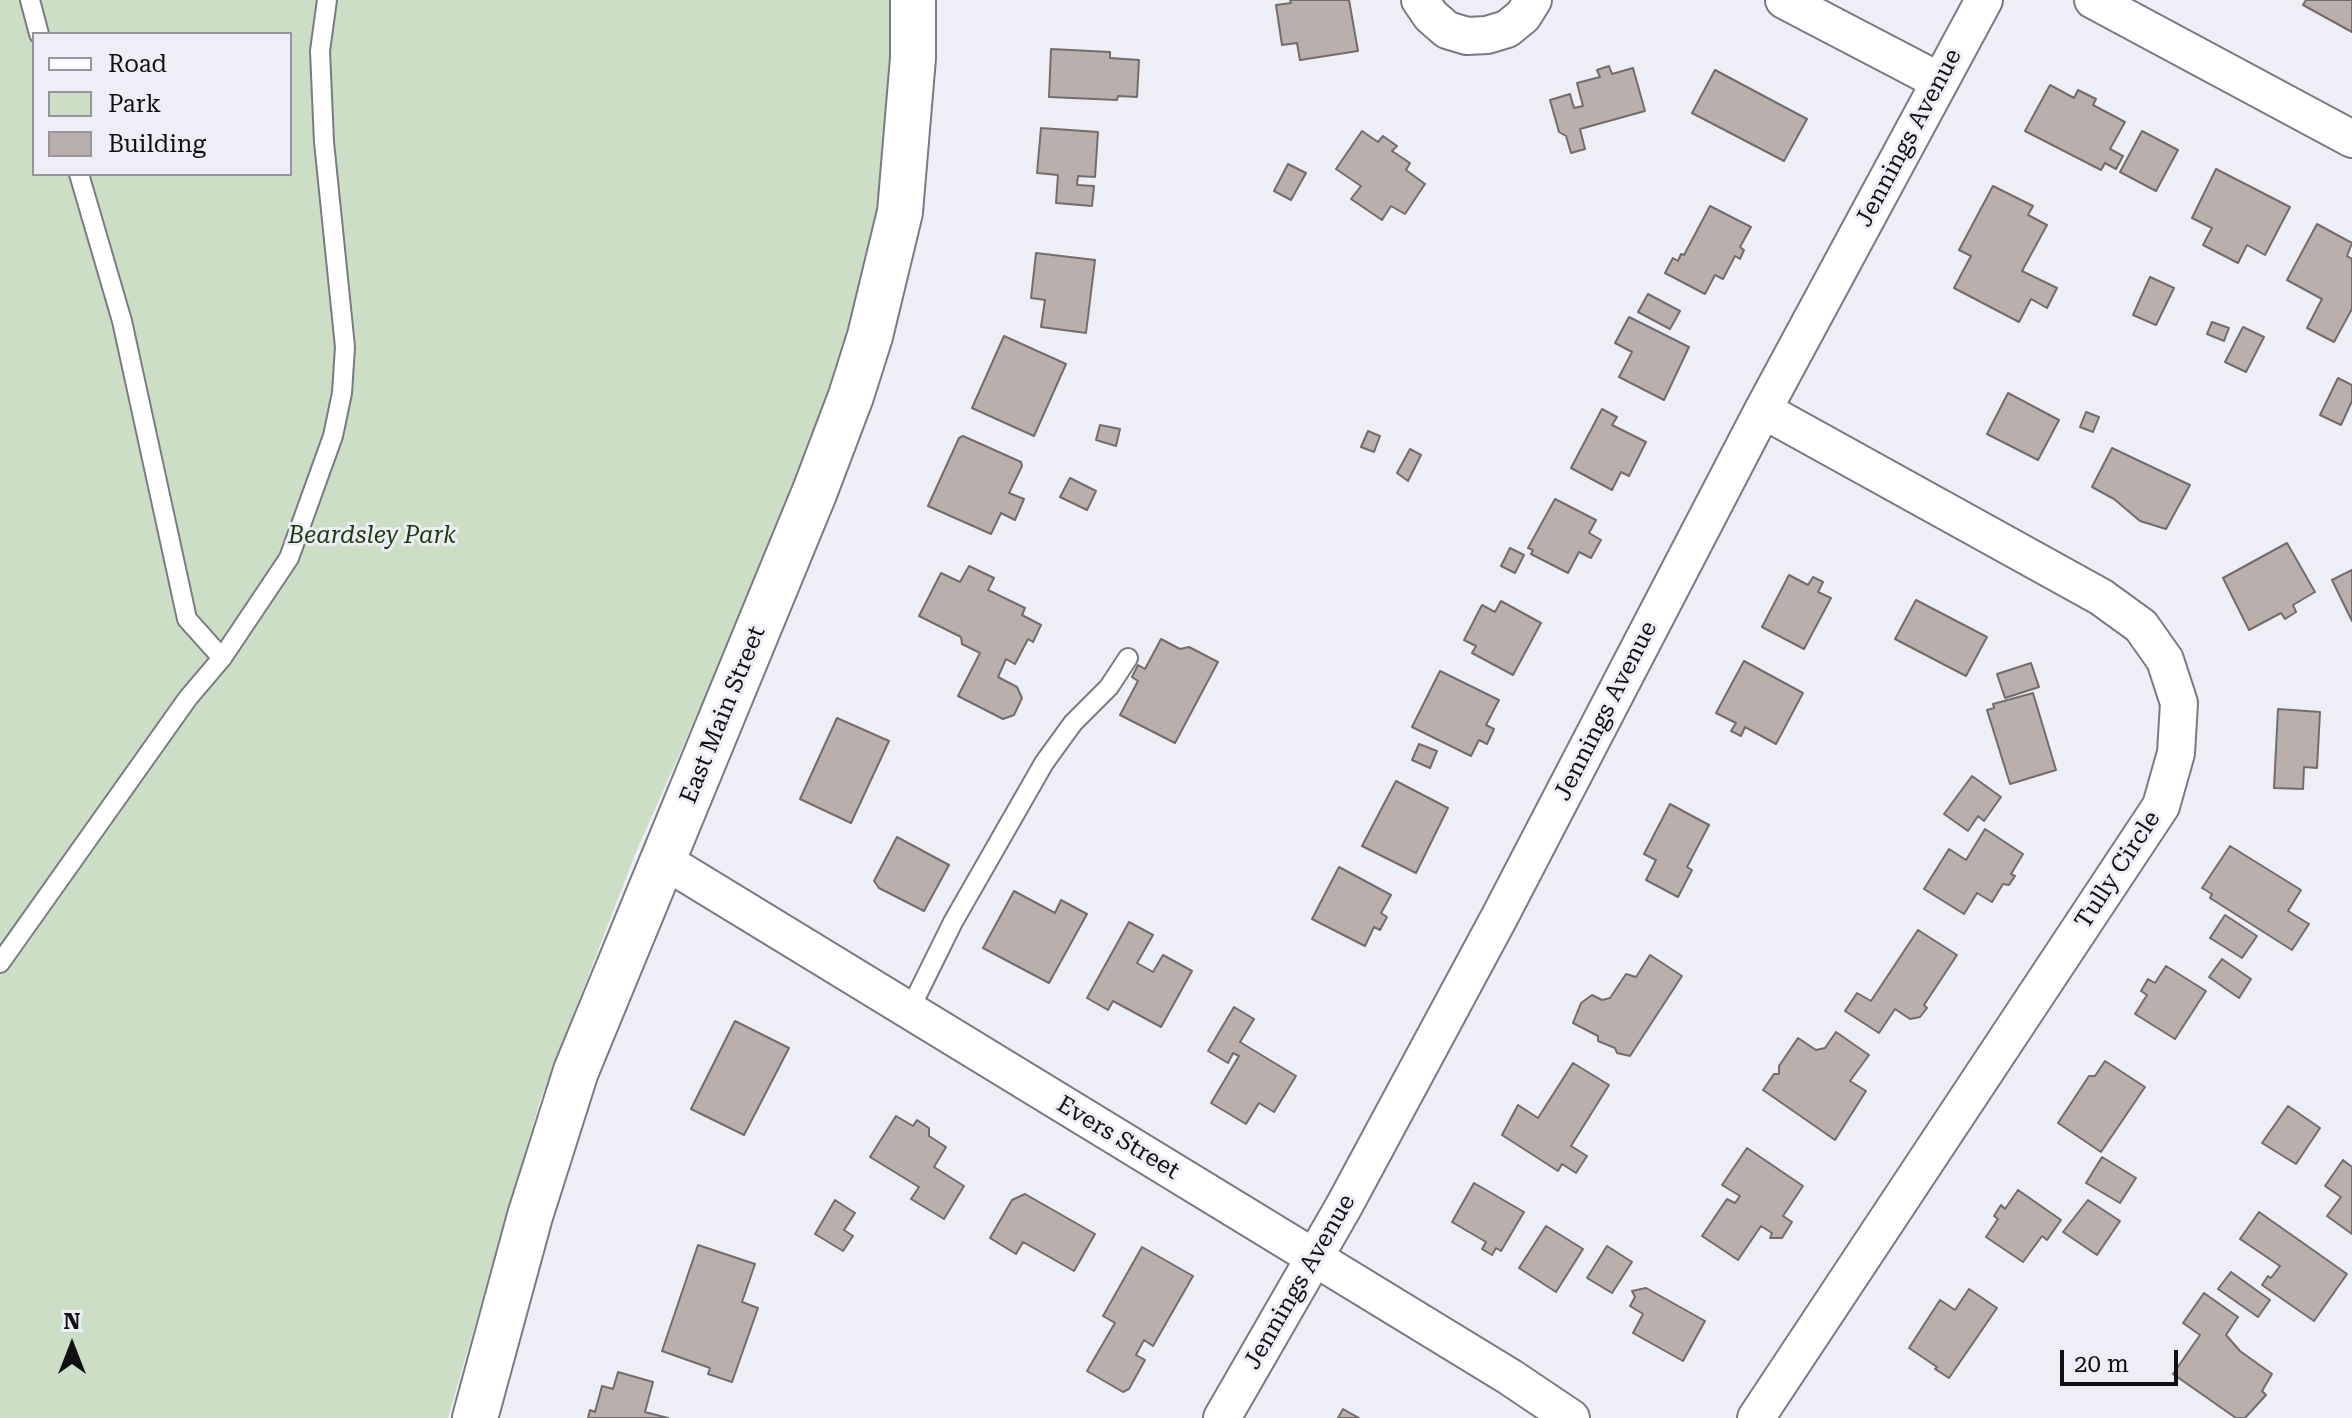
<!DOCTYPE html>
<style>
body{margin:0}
#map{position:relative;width:2352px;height:1418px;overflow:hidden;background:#edeef6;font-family:"Roboto Serif",serif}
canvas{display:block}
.legend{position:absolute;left:32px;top:32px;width:260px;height:144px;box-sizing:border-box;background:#edeef6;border:2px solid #95959b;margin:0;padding:10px 14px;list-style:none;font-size:24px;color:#101012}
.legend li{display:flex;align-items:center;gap:16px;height:40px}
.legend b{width:40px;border:2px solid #95959b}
.north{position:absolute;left:32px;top:1306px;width:80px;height:80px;-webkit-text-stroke:6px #edeef6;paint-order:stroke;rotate:0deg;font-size:22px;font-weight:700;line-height:32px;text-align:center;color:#101012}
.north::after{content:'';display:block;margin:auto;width:28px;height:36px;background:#101012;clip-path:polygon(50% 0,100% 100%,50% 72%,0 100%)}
.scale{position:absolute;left:2060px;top:1350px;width:118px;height:36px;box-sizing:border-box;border:4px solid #101012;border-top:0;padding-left:10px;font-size:24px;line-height:28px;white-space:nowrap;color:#101012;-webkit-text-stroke:6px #edeef6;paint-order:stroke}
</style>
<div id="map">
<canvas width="2352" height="1418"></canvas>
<ul class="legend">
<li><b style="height:10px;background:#fff"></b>Road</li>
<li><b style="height:22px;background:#ccdec5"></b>Park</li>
<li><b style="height:22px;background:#b9b0ae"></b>Building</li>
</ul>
<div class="north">N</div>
<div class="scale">20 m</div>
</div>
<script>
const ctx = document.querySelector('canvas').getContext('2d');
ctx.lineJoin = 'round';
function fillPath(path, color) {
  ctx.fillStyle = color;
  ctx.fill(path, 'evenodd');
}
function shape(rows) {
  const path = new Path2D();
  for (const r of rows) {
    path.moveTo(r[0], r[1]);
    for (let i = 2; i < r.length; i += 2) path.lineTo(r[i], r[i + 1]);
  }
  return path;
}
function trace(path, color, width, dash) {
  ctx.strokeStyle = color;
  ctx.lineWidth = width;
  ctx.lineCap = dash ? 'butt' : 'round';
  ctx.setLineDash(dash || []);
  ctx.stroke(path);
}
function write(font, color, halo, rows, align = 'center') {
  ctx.font = font + ' "Roboto Serif",serif';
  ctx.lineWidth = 6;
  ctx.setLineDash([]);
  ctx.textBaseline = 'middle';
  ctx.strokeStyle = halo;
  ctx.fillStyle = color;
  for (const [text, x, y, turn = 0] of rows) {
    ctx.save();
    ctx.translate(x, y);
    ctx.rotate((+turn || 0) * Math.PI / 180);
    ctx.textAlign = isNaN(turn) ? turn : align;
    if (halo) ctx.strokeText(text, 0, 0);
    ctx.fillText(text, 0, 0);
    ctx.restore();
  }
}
fillPath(shape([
 [0,0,895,0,885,259,816,463,698,712,636,852,540,1101,448,1418,0,1418],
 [34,34,290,34,290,174,34,174]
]), '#ccdec5');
const building = shape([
 [1290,0,1349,0,1358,51,1300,60,1297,43,1282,45,1276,5,1291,3,1290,0],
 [2306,0,2352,0,2352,32,2303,5,2306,0],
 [1051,49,1110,52,1110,58,1139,60,1137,97,1118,96,1117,100,1049,97,1051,49],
 [1609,66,1612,74,1633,68,1645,111,1580,129,1585,149,1571,153,1566,136,1559,132,1550,100,1570,94,1574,108,1583,106,1577,83,1600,77,1597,70,1609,66],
 [1715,70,1807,119,1784,161,1692,113,1715,70],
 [2050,85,2074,98,2078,90,2096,99,2093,105,2125,122,2110,149,2123,156,2116,169,2105,163,2101,170,2025,131,2050,85],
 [1041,128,1098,132,1095,177,1078,176,1077,185,1094,186,1092,206,1056,203,1058,175,1037,173,1041,128],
 [1362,131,1378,142,1383,136,1397,146,1392,151,1410,163,1406,170,1425,184,1405,214,1391,206,1382,220,1351,199,1361,186,1336,169,1362,131],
 [2142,131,2178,150,2156,191,2120,172,2142,131],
 [1288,164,1306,173,1291,200,1274,191,1288,164],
 [2216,169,2290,207,2265,255,2247,245,2238,263,2203,245,2212,228,2192,218,2216,169],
 [1993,186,2033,206,2028,215,2047,225,2022,271,2057,288,2047,308,2031,299,2019,322,1954,288,1971,256,1959,250,1993,186],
 [1710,206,1751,227,1740,247,1744,250,1740,259,1735,256,1723,279,1715,275,1705,294,1665,273,1673,258,1678,261,1681,254,1684,255,1710,206],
 [2317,224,2352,243,2347,256,2352,259,2352,309,2334,342,2307,328,2322,299,2287,280,2317,224],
 [1036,253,1095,260,1086,333,1041,327,1045,300,1031,298,1036,253],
 [2150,277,2174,288,2156,325,2133,315,2150,277],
 [1648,294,1680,311,1670,329,1638,312,1648,294],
 [1629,317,1689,347,1664,400,1619,377,1632,352,1615,343,1629,317],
 [2212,322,2229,328,2224,341,2207,334,2212,322],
 [2243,327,2264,337,2246,372,2225,362,2243,327],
 [1004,336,1066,364,1034,436,972,408,1004,336],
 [2338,378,2352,385,2352,401,2341,425,2320,415,2338,378],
 [2008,393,2059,420,2038,460,1987,434,2008,393],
 [1602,409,1617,417,1612,425,1646,442,1629,476,1621,472,1612,490,1571,468,1602,409],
 [2086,412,2099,417,2093,432,2080,427,2086,412],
 [1100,425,1120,429,1116,446,1096,440,1100,425],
 [1368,431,1380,436,1374,452,1361,447,1368,431],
 [963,436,1021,462,1022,466,1009,493,1024,499,1015,520,1001,513,991,534,928,506,959,438,963,436],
 [2112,448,2190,485,2166,529,2140,521,2114,499,2092,487,2112,448],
 [1410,449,1421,455,1408,481,1397,473,1410,449],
 [1070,478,1096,491,1087,510,1060,497,1070,478],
 [1555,499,1596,520,1589,533,1601,540,1591,558,1579,552,1568,573,1531,554,1533,550,1528,548,1555,499],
 [2287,543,2315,592,2293,605,2296,612,2285,619,2281,613,2249,630,2223,578,2287,543],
 [1510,548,1524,555,1515,573,1501,566,1510,548],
 [969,566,994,578,988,590,1025,608,1022,615,1041,625,1033,642,1028,639,1015,664,1006,659,998,677,1017,687,1022,698,1014,715,1003,719,958,696,980,653,962,644,961,637,919,616,941,573,960,582,969,566],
 [2352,570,2352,621,2332,580,2352,570],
 [1789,575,1808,585,1813,577,1823,582,1818,592,1831,598,1804,649,1762,627,1789,575],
 [1916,600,1987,637,1966,676,1895,639,1916,600],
 [1501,601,1541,623,1513,675,1472,653,1476,646,1464,640,1482,605,1495,612,1501,601],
 [1161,639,1180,649,1189,647,1218,662,1175,743,1120,715,1138,681,1132,677,1138,665,1145,669,1161,639],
 [1744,661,1803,693,1776,744,1745,727,1741,736,1731,731,1736,723,1716,713,1744,661],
 [2031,663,2039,687,2005,698,1997,674,2031,663],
 [1440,671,1499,700,1486,725,1494,729,1487,744,1479,740,1471,756,1412,727,1440,671],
 [2033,693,2056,770,2010,784,1987,710,1994,708,1993,704,2033,693],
 [2278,709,2320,712,2317,768,2304,767,2303,789,2274,788,2278,709],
 [837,718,889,741,851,823,800,799,837,718],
 [1419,744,1437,751,1430,768,1412,760,1419,744],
 [1972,776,2001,797,1984,821,1978,816,1968,831,1944,814,1972,776],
 [1396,781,1448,808,1416,873,1362,846,1396,781],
 [1670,804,1709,825,1687,867,1692,870,1678,897,1646,880,1656,860,1644,854,1670,804],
 [1985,829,2023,854,2011,874,2015,876,2009,885,2003,884,1992,902,1977,893,1964,914,1924,889,1949,849,1966,860,1985,829],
 [897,837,949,865,924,911,879,888,874,881,897,837],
 [2230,846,2301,890,2288,911,2309,924,2292,950,2210,898,2212,894,2202,888,2230,846],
 [1339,867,1391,895,1381,913,1387,917,1380,930,1374,927,1365,946,1312,919,1339,867],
 [1014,891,1055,913,1061,900,1087,914,1049,983,983,948,1014,891],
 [2225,915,2257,936,2242,958,2210,938,2225,915],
 [1129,922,1153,935,1137,963,1153,972,1163,955,1192,971,1161,1027,1113,1001,1108,1010,1087,998,1129,922],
 [1918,930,1957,955,1924,1005,1927,1008,1920,1017,1910,1019,1895,1009,1879,1033,1845,1011,1857,993,1871,1001,1918,930],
 [1650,955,1682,976,1630,1056,1617,1053,1615,1048,1598,1041,1598,1036,1573,1023,1581,1003,1592,995,1602,1000,1610,998,1626,974,1636,977,1650,955],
 [2222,959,2251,979,2239,998,2209,977,2222,959],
 [2166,966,2206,991,2175,1039,2135,1014,2147,995,2141,991,2148,979,2155,983,2166,966],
 [1234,1007,1254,1019,1240,1042,1296,1076,1274,1112,1259,1103,1246,1124,1211,1103,1239,1056,1233,1053,1228,1063,1208,1051,1234,1007],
 [735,1021,789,1048,744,1135,691,1109,735,1021],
 [1836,1032,1869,1055,1850,1081,1866,1091,1835,1140,1763,1090,1774,1074,1779,1074,1779,1066,1798,1038,1816,1050,1825,1048,1836,1032],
 [2105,1061,2145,1087,2101,1152,2058,1123,2089,1076,2095,1076,2105,1061],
 [1573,1063,1609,1085,1571,1146,1587,1156,1576,1173,1562,1164,1558,1171,1502,1135,1518,1105,1538,1118,1573,1063],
 [2288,1106,2320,1128,2296,1164,2262,1143,2288,1106],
 [896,1116,913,1126,917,1120,929,1128,929,1136,946,1147,934,1167,964,1186,944,1219,911,1199,919,1187,870,1157,896,1116],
 [1747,1148,1803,1186,1783,1216,1792,1222,1782,1238,1770,1238,1772,1233,1761,1226,1738,1260,1702,1236,1727,1199,1735,1203,1740,1196,1722,1185,1747,1148],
 [2102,1157,2136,1178,2120,1203,2086,1183,2102,1157],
 [2343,1160,2352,1167,2352,1234,2327,1216,2341,1197,2325,1186,2343,1160],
 [1474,1183,1524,1212,1501,1251,1496,1248,1492,1255,1482,1249,1486,1242,1452,1222,1474,1183],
 [2018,1190,2061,1220,2047,1240,2042,1236,2023,1262,1986,1237,1998,1219,1994,1216,2001,1205,2005,1209,2018,1190],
 [1025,1194,1095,1234,1074,1271,1023,1242,1016,1254,990,1238,1012,1200,1025,1194],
 [835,1200,855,1213,844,1230,853,1236,843,1251,815,1234,835,1200],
 [2088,1200,2120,1221,2097,1255,2063,1232,2088,1200],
 [2259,1212,2347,1274,2314,1321,2262,1285,2268,1276,2271,1278,2280,1266,2240,1239,2259,1212],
 [1546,1226,1583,1249,1556,1292,1519,1268,1546,1226],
 [698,1245,755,1264,742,1302,758,1308,732,1382,708,1374,710,1368,662,1351,698,1245],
 [1607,1246,1632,1262,1612,1293,1587,1278,1607,1246],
 [1142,1247,1193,1276,1153,1346,1144,1340,1136,1355,1145,1360,1129,1389,1123,1392,1087,1371,1115,1323,1103,1316,1142,1247],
 [2231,1272,2270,1300,2258,1317,2218,1289,2231,1272],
 [1646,1288,1705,1321,1683,1361,1633,1333,1643,1314,1630,1306,1635,1297,1632,1291,1646,1288],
 [1969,1289,1997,1308,1949,1378,1935,1369,1937,1367,1909,1348,1940,1300,1955,1310,1969,1289],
 [2204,1293,2238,1317,2226,1335,2240,1351,2272,1374,2262,1391,2266,1395,2245,1418,2236,1418,2173,1374,2200,1335,2183,1323,2204,1293],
 [618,1372,653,1382,645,1412,668,1418,588,1418,590,1410,595,1412,602,1386,613,1389,618,1372],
 [1343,1409,1359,1418,1338,1418,1343,1409]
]);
fillPath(building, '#b9b0ae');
trace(building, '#746c6a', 2);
const lane = shape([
 [30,0,39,34],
 [79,174,122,321,187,619,222,658],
 [0,963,188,698,222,658,289,558,333,436,342,393,345,347,324,142,320,51,327,0],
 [909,1011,953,922,1044,763,1073,723,1109,687,1128,658]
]);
const street = shape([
 [1420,0,1431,16,1447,30,1467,36,1487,35,1507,29,1523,16,1533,0],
 [1784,0,1939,81],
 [2093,0,2352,139],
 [663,860,1510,1377,1571,1418],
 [1222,1418,1344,1206,1500,916,1763,410,1984,0],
 [1756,1418,2161,806,2176,753,2179,703,2165,660,2141,626,2101,597,1763,410]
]);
const secondary = shape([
 [475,1418,530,1216,576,1071,815,491,851,396,870,336,900,212,913,58,913,0]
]);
trace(lane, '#7a7b82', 22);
trace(street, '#7a7b82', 40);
trace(secondary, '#7a7b82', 48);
trace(lane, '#fff', 18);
trace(street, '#fff', 36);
trace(secondary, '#fff', 44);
write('24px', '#101012', '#edeef6', [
 ["Jennings Avenue",1909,138,-62],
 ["Jennings Avenue",1606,711,-63],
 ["East Main Street",723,715,-68],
 ["Tully Circle",2118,870,-57],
 ["Evers Street",1118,1138,31],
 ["Jennings Avenue",1300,1282,-60]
]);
write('italic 24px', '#1d3a0b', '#edeef6', [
 ["Beardsley Park",372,536]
]);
</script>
